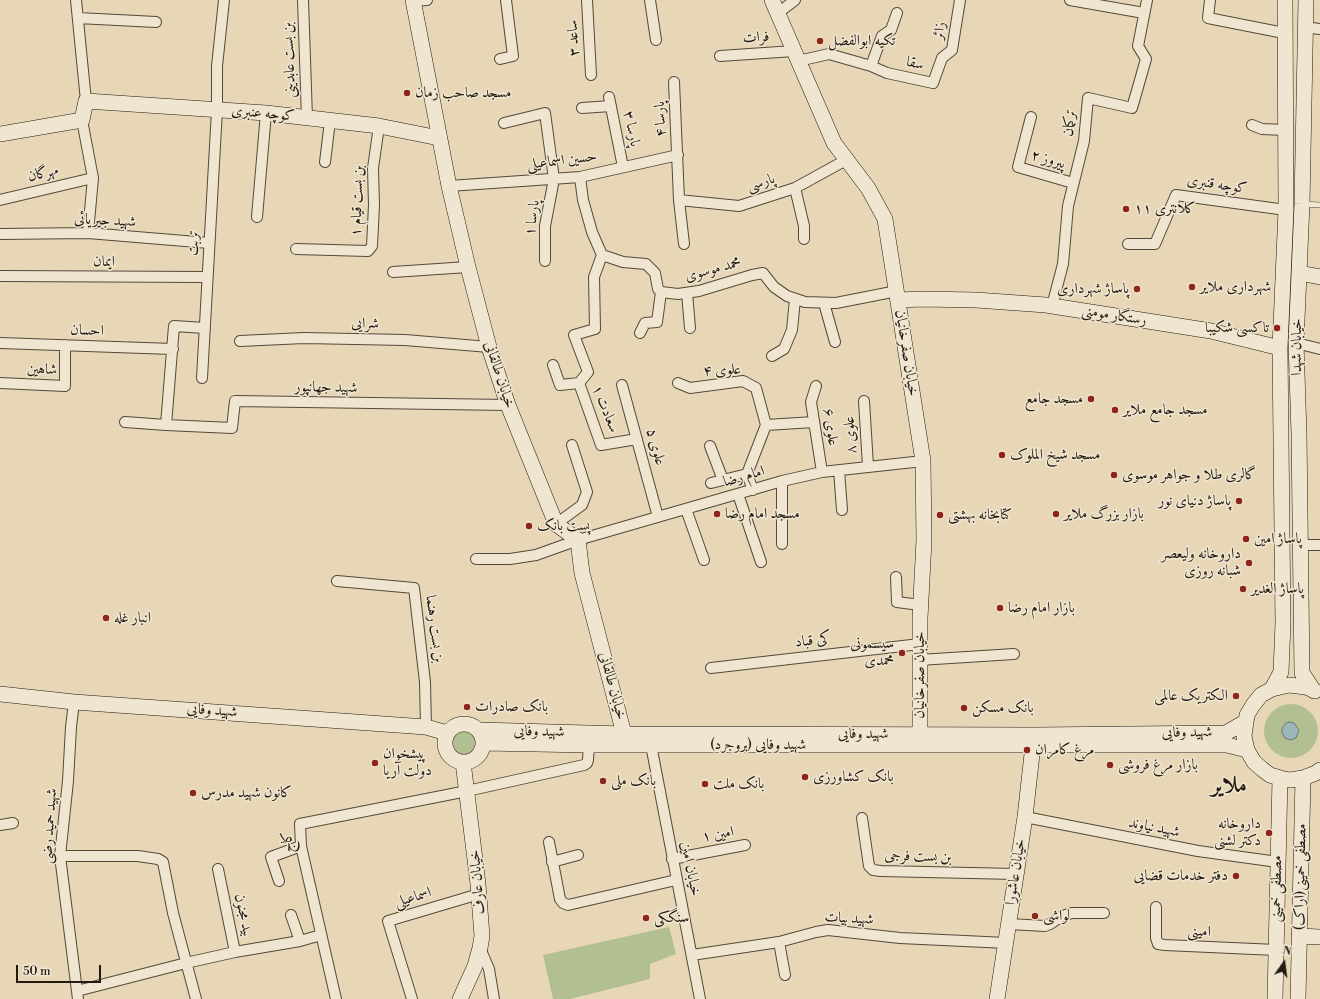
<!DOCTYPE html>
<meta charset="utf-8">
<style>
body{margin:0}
#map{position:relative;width:1320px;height:999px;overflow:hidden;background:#e7d7b7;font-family:"Libre Bodoni",serif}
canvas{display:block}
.north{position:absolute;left:1264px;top:943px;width:40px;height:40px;-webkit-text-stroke:3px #efe5d0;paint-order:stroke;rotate:14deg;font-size:11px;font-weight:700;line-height:16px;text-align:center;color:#231a10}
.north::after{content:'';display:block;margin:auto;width:14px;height:18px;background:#231a10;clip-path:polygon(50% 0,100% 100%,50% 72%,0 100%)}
.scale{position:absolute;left:16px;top:965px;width:85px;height:18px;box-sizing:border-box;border:2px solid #231a10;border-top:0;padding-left:5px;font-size:12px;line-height:14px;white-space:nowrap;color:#231a10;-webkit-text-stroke:3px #efe5d0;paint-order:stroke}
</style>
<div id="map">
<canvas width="1320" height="999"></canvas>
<div class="north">N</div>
<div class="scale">50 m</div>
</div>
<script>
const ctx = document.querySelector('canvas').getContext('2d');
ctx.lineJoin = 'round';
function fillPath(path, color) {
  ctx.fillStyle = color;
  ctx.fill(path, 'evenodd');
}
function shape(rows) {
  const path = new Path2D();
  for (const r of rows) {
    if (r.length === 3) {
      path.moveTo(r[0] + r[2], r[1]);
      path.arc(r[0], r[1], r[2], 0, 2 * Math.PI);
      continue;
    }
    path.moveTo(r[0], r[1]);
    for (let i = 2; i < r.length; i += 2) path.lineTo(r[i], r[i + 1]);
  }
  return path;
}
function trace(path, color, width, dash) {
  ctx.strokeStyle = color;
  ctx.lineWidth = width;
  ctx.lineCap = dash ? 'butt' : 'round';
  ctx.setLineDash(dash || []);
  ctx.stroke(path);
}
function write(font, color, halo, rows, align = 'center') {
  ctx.font = font + ' "Libre Bodoni",Amiri,serif';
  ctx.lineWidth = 3;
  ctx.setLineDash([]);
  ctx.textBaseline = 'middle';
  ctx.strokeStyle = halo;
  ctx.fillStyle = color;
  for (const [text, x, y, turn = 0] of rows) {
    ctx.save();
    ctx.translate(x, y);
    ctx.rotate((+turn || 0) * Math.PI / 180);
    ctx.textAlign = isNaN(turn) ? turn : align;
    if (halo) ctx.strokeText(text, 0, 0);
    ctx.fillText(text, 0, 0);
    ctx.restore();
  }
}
fillPath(shape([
 [1291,731,27],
 [464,743,11],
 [669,927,676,954,650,964,650,979,570,999,553,999,543,955]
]), '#b2bf91');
const water = shape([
 [1289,722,1294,723,1299,730,1296,738,1291,740,1285,738,1282,733,1282,728,1286,723,1289,722]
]);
fillPath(water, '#9cb7ba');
trace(water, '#6c7876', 1);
const lane = shape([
 [1303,204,1320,205]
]);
const street = shape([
 [76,0,86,101],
 [303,0,307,118],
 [587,0,591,75],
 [650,0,656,40],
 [1070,0,1144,13],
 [1210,0,1208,18,1284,33],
 [413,1,427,0],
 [778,13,795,0],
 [78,18,156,22],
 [1304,27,1320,29],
 [720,56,794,51],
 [500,59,513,56,506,0],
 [798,61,829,54,871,66,887,73,933,83,942,58,952,50,960,0],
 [871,66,882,36,891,30,897,13],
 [674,82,679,200,684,244],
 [609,97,623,167],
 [582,108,611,106],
 [1031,117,1018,167,1073,183],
 [82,120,93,178,88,233],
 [504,123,545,113,554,179,545,226,545,261],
 [1252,125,1262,129,1285,130],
 [325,162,330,121],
 [580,177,583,200,592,232,602,255,623,262,646,264,655,273,658,289,661,292,678,294,699,291,752,275,763,273,774,287,787,296,805,302,836,303,897,291],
 [449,186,580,177,678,155],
 [795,188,804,226,804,239],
 [0,200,93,178],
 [679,200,739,206,795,188,846,160],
 [257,217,266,113],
 [0,234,88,233,209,243],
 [1128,244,1155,244,1176,195,1286,210],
 [296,249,368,251,372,246,374,205,373,168,379,126],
 [602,255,594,277,595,329,574,335,588,372,579,383,601,445,637,439],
 [393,272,468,267],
 [0,276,207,277],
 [687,293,690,328],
 [824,303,835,342],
 [1052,306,1063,264,1068,206,1084,141,1088,98,1132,108,1146,59,1138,46,1147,0],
 [640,333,645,323,657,322,661,292],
 [240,341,304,338,405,340,489,347],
 [0,343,173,349],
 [1296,343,1320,349],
 [772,356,784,349,792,330,795,299],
 [553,365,560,385,579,383],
 [202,378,217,110,217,66,224,0],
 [0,383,65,386,65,345],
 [678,383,690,388,743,381,756,388,766,425,747,474,753,490],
 [622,385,658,517],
 [816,386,811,402,822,472],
 [864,401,868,466],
 [125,422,166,425,232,428,235,401,508,405],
 [166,425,174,326,205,328],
 [766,425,814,422],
 [710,446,723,480],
 [839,470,842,510],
 [711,483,747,474],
 [738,494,761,562],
 [686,509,704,560],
 [556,524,582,505,587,492,572,445],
 [782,544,782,481],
 [1300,545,1320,545],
 [476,559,510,559,536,555,578,540,782,481,822,472,923,461],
 [896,577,897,602,920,605],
 [337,581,414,588,425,682,426,727],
 [919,660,1014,654],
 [711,668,920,644],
 [74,702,71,727,68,781,60,856,78,999],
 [651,745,700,999],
 [1025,817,1198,851,1278,862],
 [862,818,869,866,873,870,881,871,1016,874],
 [0,825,13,823],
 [549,842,560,899,563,903,568,905,676,880],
 [60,856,138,856,158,859,163,862,173,913,196,999],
 [672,859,745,845],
 [552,862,578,855],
 [218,869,235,952,300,941,321,935],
 [279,881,271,857,301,846],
 [1156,907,1156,938,1158,944,1165,945,1276,950],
 [291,915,300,941],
 [1009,924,1045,926,1050,924,1062,916,1072,913,1104,913],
 [779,942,785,975],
 [480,948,489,969,494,999],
 [692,955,779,942,816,932,828,930,900,938,1007,943],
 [77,991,186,963,235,952],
 [336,999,301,846,300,824,467,791,584,765,587,763,588,760,589,745],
 [412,999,388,921,479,894]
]);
const secondary = shape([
 [413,0,449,186,468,267,489,347,508,405,556,524,578,540,582,573,624,734],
 [772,0,834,143,868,188,885,219,923,461,924,540,920,618,920,735],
 [1306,0,1302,204,1296,343,1299,434,1302,673,1314,691],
 [0,134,82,120,86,101,266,113,379,126,439,138],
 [1299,273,1320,277],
 [898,300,922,299,976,300,1046,305,1211,331,1280,348],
 [1272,689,1281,672,1283,623,1280,348,1286,210,1285,0],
 [1315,691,1306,687,1289,685,1272,689,1261,695,1253,705,1247,715,1244,736,1247,750,1254,762,1262,769,1270,775,1280,778,1290,780,1303,778,1316,773,1320,770],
 [0,694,74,702,426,727,447,733],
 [464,743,19],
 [479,730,624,734,1036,735,1226,733,1245,722],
 [483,743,589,745,1227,745,1247,750],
 [1299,936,1320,937],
 [460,999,475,966,480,948,482,936,478,884,463,762],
 [997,999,1025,817,1033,745],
 [1275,999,1280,778],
 [1298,999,1303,778]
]);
trace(lane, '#54493a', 6);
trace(street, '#54493a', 12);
trace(secondary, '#231a10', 16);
trace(lane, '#efe5d0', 5);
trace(street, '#efe5d0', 10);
trace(secondary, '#efe5d0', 15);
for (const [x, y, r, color] of [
 [820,41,4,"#8f2418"],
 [407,93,4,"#8f2418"],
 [1126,209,4,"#8f2418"],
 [1192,287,4,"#8f2418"],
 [1137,289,4,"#8f2418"],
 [1277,328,4,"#8f2418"],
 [1091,399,4,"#8f2418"],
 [1115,410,4,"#8f2418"],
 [1002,455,4,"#8f2418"],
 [1114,475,4,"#8f2418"],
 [1239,501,4,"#8f2418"],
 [717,514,4,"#8f2418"],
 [1056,514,4,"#8f2418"],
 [940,515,4,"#8f2418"],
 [529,526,4,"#8f2418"],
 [1246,539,4,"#8f2418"],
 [1249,563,4,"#8f2418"],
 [1243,589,4,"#8f2418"],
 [1000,608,4,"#8f2418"],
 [106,618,4,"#8f2418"],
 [902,653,4,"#8f2418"],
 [1236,696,4,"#8f2418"],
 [467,707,4,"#8f2418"],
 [964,708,4,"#8f2418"],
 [1027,750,4,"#8f2418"],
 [375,763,4,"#8f2418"],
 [1110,765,4,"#8f2418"],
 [805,777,4,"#8f2418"],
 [603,781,4,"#8f2418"],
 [705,784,4,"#8f2418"],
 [193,793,4,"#8f2418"],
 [1269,833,4,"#8f2418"],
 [1236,876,4,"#8f2418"],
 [1035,916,4,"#8f2418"],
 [646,918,4,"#8f2418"]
]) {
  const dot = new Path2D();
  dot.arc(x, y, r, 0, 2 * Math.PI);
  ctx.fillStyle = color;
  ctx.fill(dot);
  trace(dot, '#efe5d0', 1.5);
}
write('15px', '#231a10', '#efe5d0', [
 ["زائر",940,31,-82],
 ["ساعد ۳",574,38,-94],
 ["فرات",756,38,-4],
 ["بن بست عابدینی",290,60,-92],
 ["سقا",915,64,13],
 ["کوچه عنبری",263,114,5],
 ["پارسا ۴",661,119,-93],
 ["ترکمان",1070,123,-83],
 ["پارسا ۳",631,129,78],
 ["پیروز ۲",1048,160,16],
 ["حسین اسماعیلی",562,161,-7],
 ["مهرگان",43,174,-13],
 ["پارسی",761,183,-18],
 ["کوچه قنبری",1217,185,8],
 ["بن بست قیام ۱",358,201,-88],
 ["پارسا ۱",533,218,-83],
 ["شهید جیریائی",105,221,3],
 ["تربت",194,243,-87],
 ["ایمان",104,262],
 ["محمد موسوی",713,270,-15],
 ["رستگار مومنی",1114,316,9],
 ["شرایی",365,324,1],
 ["احسان",87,331,2],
 ["خیابان شهدا",1297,347,-90],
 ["خیابان صفرخانیان",906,353,81],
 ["شاهین",42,370,2],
 ["علوی ۴",722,371,-3],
 ["خیابان طالقانی",499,375,72],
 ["شهید جهانپور",326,388,1],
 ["سعادت ۱",605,409,68],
 ["علوی ۶",830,427,82],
 ["علوی ۸",851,435,-94],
 ["علوی ۵",655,447,75],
 ["امام رضا",744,477,-16],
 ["بن بست رهنما",434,629,83],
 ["کی قباد",813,641,-6],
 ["خیابان صفرخانیان",920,675,-90],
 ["خیابان طالقانی",612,686,75],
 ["شهید وفایی",212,711,4],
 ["شهید وفایی",539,732,1],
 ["شهید وفایی",1187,733,-1],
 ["شهید وفایی",863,734],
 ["شهید وفایی (بروجرد)",758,745],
 ["شهید حمید رضی",50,826,-86],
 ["شهید نیاوند",1154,828,11],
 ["امین ۱",718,835,-10],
 ["کاج",288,842,-93],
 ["بن بست فرجی",918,857,2],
 ["خیابان امین",690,869,79],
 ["خیابان عاشورا",1016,872,-81],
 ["مصطفی خمینی(اراک)",1301,877,-89],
 ["خیابان عارف",478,882,-95],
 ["مصطفی خمینی",1277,889,-89],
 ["اسماعیلی",413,898,-17],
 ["بید مجنون",243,915,78],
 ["شهید بیات",849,919,3],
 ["امینی",1199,932,2]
]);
write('15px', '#231a10', '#efe5d0', [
 ["تکیه ابوالفضل",828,41],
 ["مسجد صاحب زمان",415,93],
 ["کلانتری ۱۱",1134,209],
 ["شهرداری ملایر",1200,287],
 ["پاساژ شهرداری",1129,289,"right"],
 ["تاکسی شکیبا",1269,328,"right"],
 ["مسجد جامع",1083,399,"right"],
 ["مسجد جامع ملایر",1123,410],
 ["مسجد شیخ الملوک",1010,455],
 ["گالری طلا و جواهر موسوی",1122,475],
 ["پاساژ دنیای نور",1231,501,"right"],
 ["مسجد امام رضا",725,514],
 ["بازار بزرگ ملایر",1064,514],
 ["کتابخانه بهشتی",948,515],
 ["پست بانک",537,526],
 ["پاساژ امین",1254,539],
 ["داروخانه ولیعصر",1241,554,"right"],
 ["شبانه روزی",1241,571,"right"],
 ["پاساژ الغدیر",1251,589],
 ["بازار امام رضا",1008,608],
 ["انبار غله",114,618],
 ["سیسمونی",894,644,"right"],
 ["محمدی",894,661,"right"],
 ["الکتریک عالمی",1228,696,"right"],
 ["بانک صادرات",475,707],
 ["بانک مسکن",972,708],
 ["مرغ کامران",1035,750],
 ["پیشخوان",383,754],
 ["دولت آریا",383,771],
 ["بازار مرغ فروشی",1118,765],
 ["بانک کشاورزی",813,777],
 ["بانک ملی",611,781],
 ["بانک ملت",713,784],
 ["کانون شهید مدرس",201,793],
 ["داروخانه",1261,824,"right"],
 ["دکتر لشنی",1261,841,"right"],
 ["دفتر خدمات قضایی",1228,876,"right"],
 ["لواشی",1043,916],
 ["سنگکی",654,918]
], 'left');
write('bold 23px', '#231a10', '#efe5d0', [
 ["ملایر",1229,786]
]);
</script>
